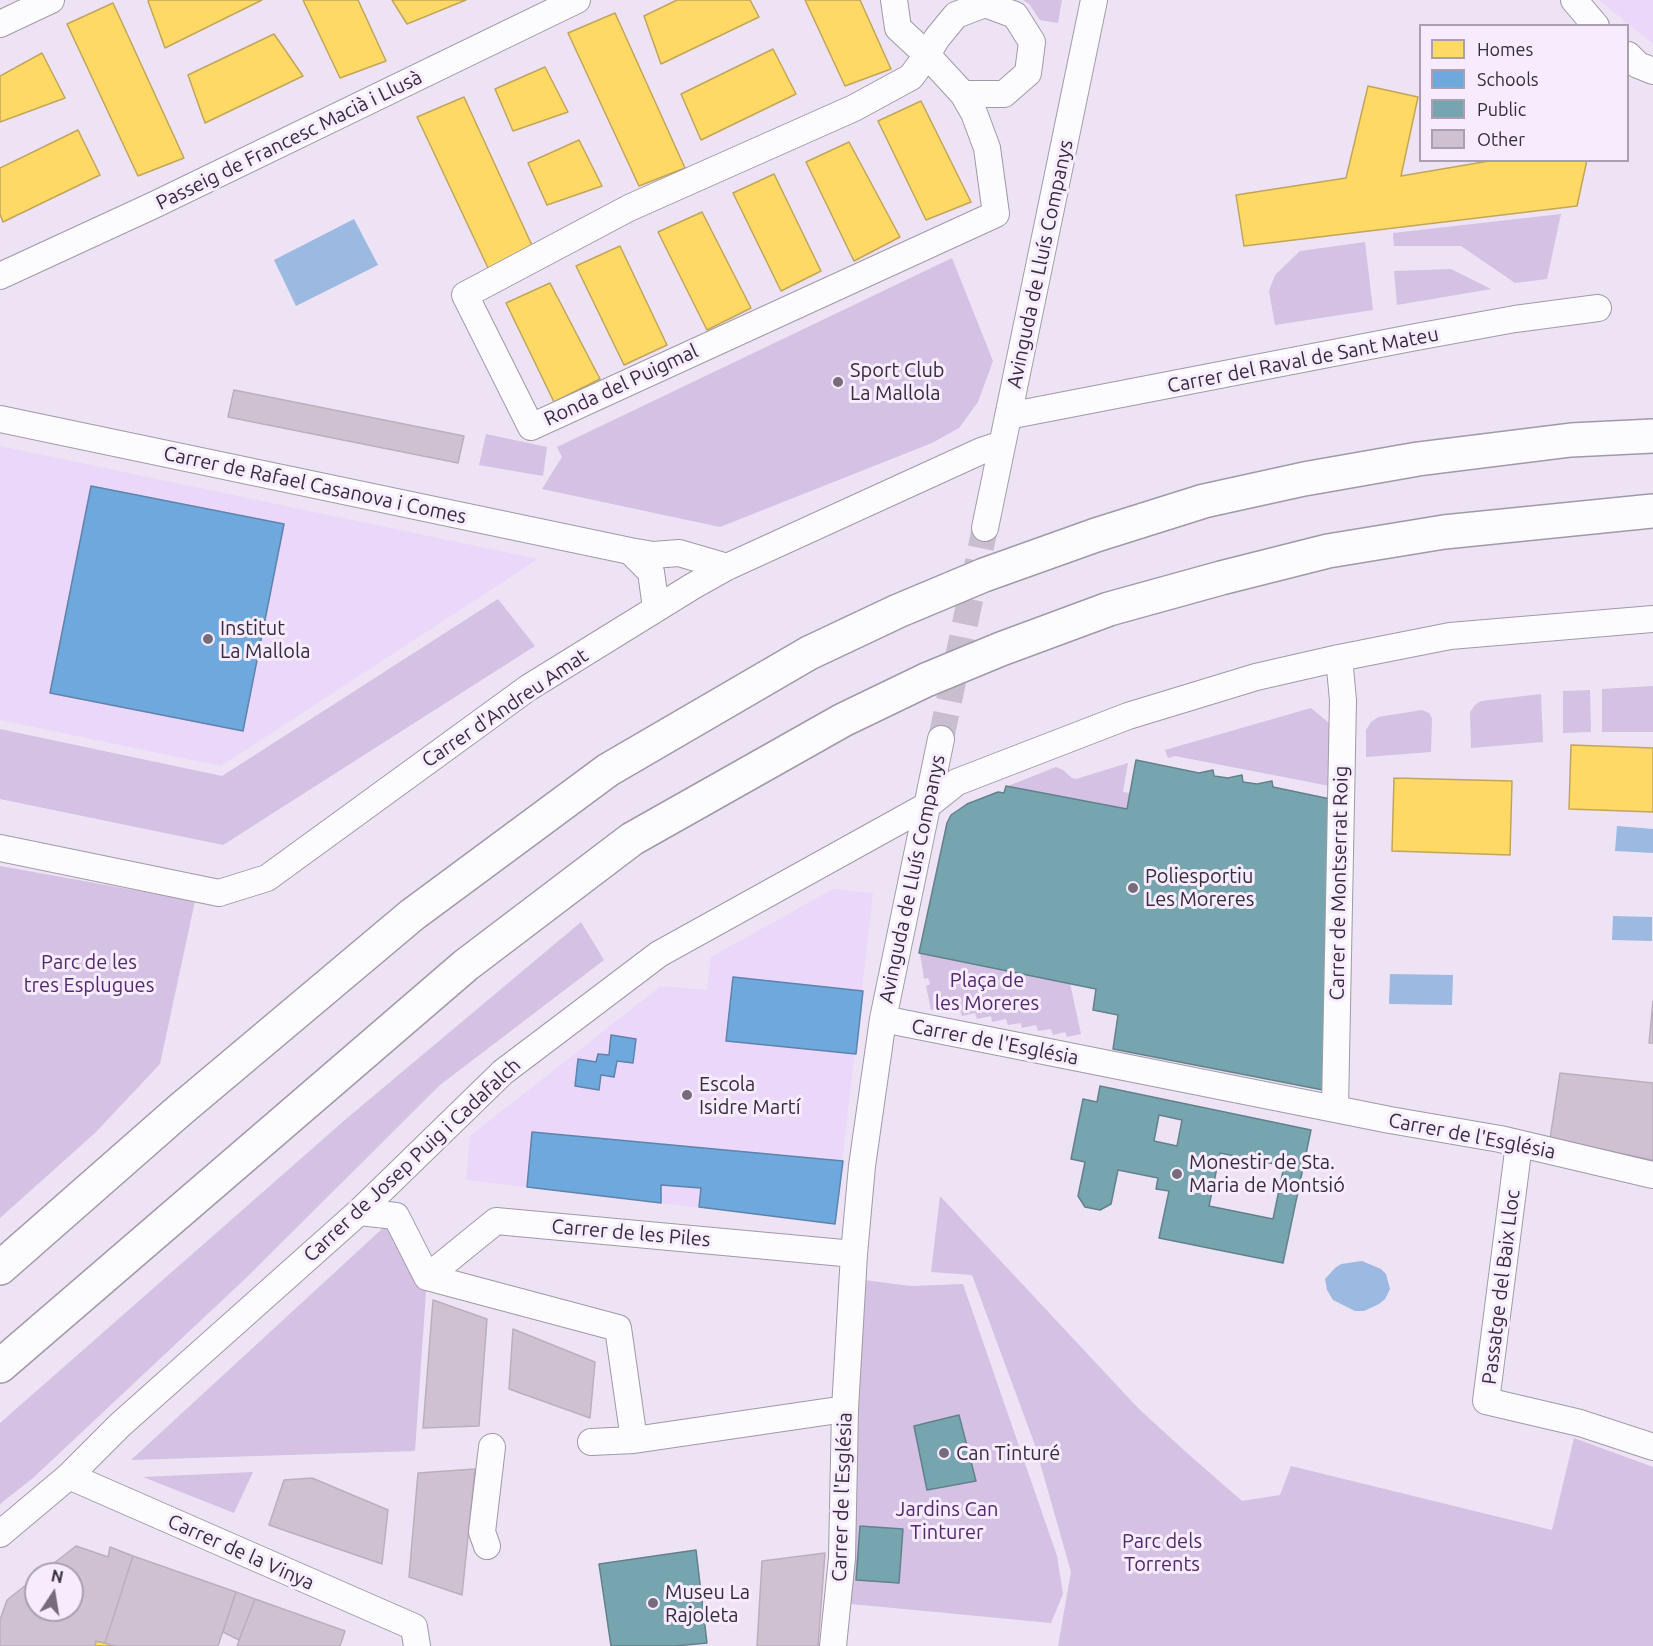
<!DOCTYPE html>
<meta charset="utf-8">
<style>
body{margin:0}
#map{position:relative;width:1653px;height:1646px;overflow:hidden;background:#ede3f4;font-family:Ubuntu,sans-serif}
canvas{display:block}
.legend{position:absolute;left:1419px;top:24px;width:210px;height:138px;box-sizing:border-box;background:#f6ecfd;border:2px solid #a99fb0;margin:0;padding:8px 10px;list-style:none;font-size:18px;color:#362c3c}
.legend li{display:flex;align-items:center;gap:12px;height:30px}
.legend b{width:30px;border:2px solid #a99fb0}
.north{position:absolute;left:24px;top:1562px;width:60px;height:60px;box-sizing:border-box;background:#f6ecfd;border:2px solid #a99fb0;border-radius:50%;rotate:12deg;font-size:16px;font-weight:700;line-height:24px;text-align:center;color:#362c3c}
.north::after{content:'';display:block;margin:auto;width:21px;height:27px;background:#766c7c;clip-path:polygon(50% 0,100% 100%,50% 72%,0 100%)}
</style>
<div id="map">
<canvas width="1653" height="1646"></canvas>
<ul class="legend">
<li><b style="height:16px;background:#ffd966"></b>Homes</li>
<li><b style="height:16px;background:#6fa8dc"></b>Schools</li>
<li><b style="height:16px;background:#76a5af"></b>Public</li>
<li><b style="height:16px;background:#d0c1d2"></b>Other</li>
</ul>
<div class="north">N</div>
</div>
<script>
const ctx = document.querySelector('canvas').getContext('2d');
ctx.lineJoin = 'round';
function fillPath(path, color) {
  ctx.fillStyle = color;
  ctx.fill(path, 'evenodd');
}
function shape(rows) {
  const path = new Path2D();
  for (const r of rows) {
    path.moveTo(r[0], r[1]);
    for (let i = 2; i < r.length; i += 2) path.lineTo(r[i], r[i + 1]);
  }
  return path;
}
function trace(path, color, width, dash) {
  ctx.strokeStyle = color;
  ctx.lineWidth = width;
  ctx.lineCap = dash ? 'butt' : 'round';
  ctx.setLineDash(dash || []);
  ctx.stroke(path);
}
function write(font, color, halo, rows, align = 'center') {
  ctx.font = font + ' Ubuntu,sans-serif';
  ctx.lineWidth = 6;
  ctx.setLineDash([]);
  ctx.textBaseline = 'middle';
  ctx.strokeStyle = halo;
  ctx.fillStyle = color;
  for (const [text, x, y, turn = 0] of rows) {
    ctx.save();
    ctx.translate(x, y);
    ctx.rotate((+turn || 0) * Math.PI / 180);
    ctx.textAlign = isNaN(turn) ? turn : align;
    if (halo) ctx.strokeText(text, 0, 0);
    ctx.fillText(text, 0, 0);
    ctx.restore();
  }
}
fillPath(shape([
 [1599,0,1653,0,1653,44],
 [0,446,538,559,221,766,0,720],
 [833,889,873,893,835,1224,466,1180,470,1136,661,986,707,990,711,957]
]), '#ead7f9');
fillPath(shape([
 [1023,0,1062,0,1058,23,1040,20,1029,4],
 [1561,214,1547,279,1515,283,1461,246,1394,246,1393,233],
 [1365,242,1373,310,1275,325,1269,291,1275,275,1300,251],
 [952,258,993,361,978,402,959,428,932,443,720,527,542,489,562,457,557,447],
 [1451,269,1491,289,1397,305,1394,271],
 [486,434,547,447,543,476,479,465],
 [498,599,535,646,223,845,0,799,0,729,222,776],
 [1653,686,1653,732,1602,732,1602,689],
 [1590,690,1591,732,1563,733,1563,691],
 [1541,694,1543,742,1471,748,1470,712,1475,705,1481,701],
 [1311,708,1336,729,1335,787,1175,756,1168,758,1165,750],
 [1422,710,1429,713,1432,718,1431,752,1366,757,1366,730,1371,722,1378,717],
 [1128,763,1123,792,1130,793,1127,809,1008,786,1056,767,1063,770,1072,778,1076,779],
 [0,866,195,901,160,1064,95,1133,0,1218],
 [581,922,604,960,440,1085,246,1278,33,1478,0,1504,0,1423,346,1119],
 [920,953,1070,983,1081,1034,1067,1037,1065,1032,1053,1035,1051,1029,1038,1031,1036,1025,1022,1028,1021,1023,1008,1025,1006,1019,992,1022,991,1016,977,1019,975,1013,962,1016,960,1010,946,1013,945,1007,931,1010,926,986,930,984,928,978,924,979],
 [940,1196,1138,1408,1187,1453,1242,1501,1280,1495,1291,1466,1552,1530,1574,1438,1653,1467,1653,1646,1058,1646,1071,1572,1035,1445,972,1275,931,1272],
 [396,1216,427,1277,415,1451,131,1460],
 [864,1280,911,1286,963,1284,1057,1556,1063,1594,1051,1623,851,1604],
 [253,1472,234,1513,143,1477]
]), '#d4c1e3');
fillPath(shape([
 [354,219,378,265,296,306,274,260],
 [1617,826,1653,829,1653,853,1615,851],
 [1613,916,1652,917,1652,941,1612,940],
 [1390,974,1453,975,1452,1005,1389,1004],
 [1362,1261,1381,1269,1386,1274,1390,1289,1385,1299,1379,1304,1364,1311,1355,1311,1333,1300,1327,1290,1325,1279,1335,1268,1341,1264]
]), '#9bb9e1');
const homes = shape([
 [262,0,165,48,148,1,149,0,262,0],
 [303,0,358,0,386,61,340,78,303,0],
 [392,0,466,0,407,24,392,0],
 [677,0,750,0,759,17,661,64,644,16,677,0],
 [805,0,860,0,891,69,845,86,805,0],
 [113,3,184,158,138,176,67,24,113,3],
 [615,13,685,168,639,186,568,33,615,13],
 [274,34,303,76,205,123,188,75,274,34],
 [773,49,796,94,701,140,681,94,773,49],
 [42,53,65,98,0,122,0,76,42,53],
 [545,67,568,112,513,131,495,89,545,67],
 [1368,86,1418,97,1401,176,1495,160,1587,160,1577,206,1244,246,1236,195,1346,178,1368,86],
 [464,97,535,252,489,270,417,117,464,97],
 [921,101,971,202,926,220,878,121,921,101],
 [78,130,100,175,3,222,0,214,0,168,78,130],
 [579,140,602,186,547,205,528,163,579,140],
 [849,142,900,237,854,261,806,162,849,142],
 [774,174,821,271,781,291,733,193,774,174],
 [702,212,751,308,707,330,658,232,702,212],
 [620,246,667,345,624,365,576,266,620,246],
 [550,283,600,379,554,402,506,303,550,283],
 [1571,745,1653,748,1653,812,1569,809,1571,745],
 [1394,778,1512,781,1510,855,1392,851,1394,778],
 [96,1641,105,1643,116,1646,95,1646,96,1641]
]);
fillPath(homes, '#ffd966');
trace(homes, '#c3a559', 1.5);
const schools = shape([
 [91,486,284,524,243,731,50,693,91,486],
 [733,977,863,991,856,1054,726,1041,733,977],
 [611,1035,636,1039,633,1063,617,1061,614,1077,601,1075,599,1090,575,1086,578,1059,596,1062,598,1054,609,1055,611,1035],
 [532,1132,843,1161,835,1224,699,1207,701,1188,661,1185,661,1203,527,1187,532,1132]
]);
fillPath(schools, '#6fa8dc');
trace(schools, '#5e83ac', 1.5);
const public = shape([
 [1136,760,1199,773,1213,770,1214,776,1228,778,1242,775,1243,782,1257,784,1272,781,1273,787,1335,800,1328,1091,1113,1049,1118,1015,1093,1010,1096,989,919,953,947,823,951,815,967,804,998,792,1004,793,1006,786,1127,809,1136,760],
 [1100,1086,1311,1130,1283,1263,1159,1238,1169,1191,1156,1189,1158,1178,1118,1170,1111,1204,1100,1210,1085,1207,1078,1196,1085,1162,1071,1159,1083,1099,1097,1102,1100,1086],
 [1159,1115,1182,1120,1177,1146,1154,1141,1159,1115],
 [1220,1153,1284,1166,1273,1219,1209,1206,1220,1153],
 [959,1415,976,1481,927,1490,914,1426,959,1415],
 [860,1526,903,1529,899,1583,856,1580,860,1526],
 [696,1550,707,1643,675,1646,611,1646,599,1564,696,1550]
]);
fillPath(public, '#76a5af');
trace(public, '#63818c', 1.5);
const building = shape([
 [234,390,464,436,458,463,228,417,234,390],
 [1653,1001,1653,1043,1649,1043,1653,1001],
 [1560,1073,1653,1083,1653,1160,1550,1139,1560,1073],
 [433,1300,487,1319,479,1426,423,1428,433,1300],
 [513,1329,595,1362,590,1418,509,1389,513,1329],
 [475,1469,462,1595,409,1577,418,1473,475,1469],
 [312,1478,388,1510,382,1564,269,1525,284,1480,312,1478],
 [76,1546,108,1557,110,1547,133,1556,105,1643,96,1641,95,1646,0,1646,0,1620,7,1600,36,1577,36,1610,72,1610,72,1574,40,1574,76,1546],
 [825,1553,818,1646,757,1646,762,1561,825,1553],
 [133,1556,236,1592,218,1646,116,1646,105,1643,133,1556],
 [236,1592,255,1599,239,1640,223,1632,236,1592],
 [255,1599,345,1631,340,1646,237,1646,255,1599]
]);
fillPath(building, '#d0c1d2');
trace(building, '#baafbc', 1.5);
trace(shape([
 [941,739,985,528]
]), '#c8becf', 26, [26, 13]);
const street = shape([
 [894,0,898,28,927,55,963,94,974,113,987,148,996,214,531,427,465,295,629,208,854,108,911,77,927,55,937,38,956,15,985,4,1015,15,1032,42,1028,73,1004,94,963,94],
 [1574,0,1596,26],
 [0,24,51,0],
 [1628,55,1638,65,1653,71],
 [0,276,154,205,577,0],
 [1008,416,1416,337,1515,319,1598,308],
 [0,419,630,551,653,555,679,553,727,567],
 [985,528,1094,0],
 [630,551,651,572,656,608],
 [0,848,219,893,267,878,528,688,693,586,727,567,981,451,1002,444],
 [883,1019,1390,1120,1500,1139,1653,1175],
 [1335,1109,1343,700,1339,658],
 [1519,1144,1486,1401,1580,1423,1653,1447],
 [359,1212,396,1216,427,1277,618,1328,634,1440],
 [427,1277,496,1221,854,1254],
 [591,1442,634,1440,845,1409],
 [69,1476,414,1627,417,1646],
 [0,1534,69,1476,120,1425,359,1212,503,1072,659,954,928,805,957,782,1128,716,1256,677,1339,658,1450,636,1653,619],
 [487,1546,482,1532,492,1447],
 [833,1646,842,1558,845,1409,854,1254,862,1166,883,1019,941,739]
]);
const highway = shape([
 [0,1268,180,1110,412,915,608,770,809,653,898,611,984,575,1096,535,1204,501,1304,479,1418,459,1571,440,1653,436],
 [0,1366,466,965,632,839,843,720,926,680,1001,649,1109,609,1221,578,1328,551,1444,532,1653,511]
]);
trace(street, '#a199a7', 28);
trace(highway, '#a199a7', 36);
trace(street, '#fcfbfd', 26);
trace(highway, '#fcfbfd', 33);
for (const [x, y, r, color] of [
 [838,382,6,"#766c7c"],
 [208,639,6,"#766c7c"],
 [1133,888,6,"#766c7c"],
 [687,1095,6,"#766c7c"],
 [1177,1174,6,"#766c7c"],
 [944,1453,6,"#766c7c"],
 [653,1603,6,"#766c7c"]
]) {
  const dot = new Path2D();
  dot.arc(x, y, r, 0, 2 * Math.PI);
  ctx.fillStyle = color;
  ctx.fill(dot);
  trace(dot, '#f6ecfd', 2);
}
write('20px', '#362c3c', '#f6ecfd', [
 ["Passeig de Francesc Macià i Llusà",289,140,-26],
 ["Avinguda de Lluís Companys",1040,264,-78],
 ["Carrer del Raval de Sant Mateu",1303,360,-11],
 ["Ronda del Puigmal",621,385,-25],
 ["Carrer de Rafael Casanova i Comes",315,485,12],
 ["Carrer d'Andreu Amat",505,708,-34],
 ["Avinguda de Lluís Companys",912,879,-78],
 ["Carrer de Montserrat Roig",1339,883,-89],
 ["Carrer de l'Església",995,1042,11],
 ["Carrer de l'Església",1472,1136,11],
 ["Carrer de Josep Puig i Cadafalch",412,1160,-43],
 ["Carrer de les Piles",631,1233,5],
 ["Passatge del Baix Lloc",1501,1287,-83],
 ["Carrer de l'Església",842,1497,-88],
 ["Carrer de la Vinya",241,1552,24]
]);
write('20px', '#362c3c', '#f6ecfd', [
 ["Sport Club",850,370],
 ["La Mallola",850,393],
 ["Institut",220,628],
 ["La Mallola",220,651],
 ["Poliesportiu",1145,876],
 ["Les Moreres",1145,899],
 ["Escola",699,1084],
 ["Isidre Martí",699,1107],
 ["Monestir de Sta.",1189,1162],
 ["Maria de Montsió",1189,1185],
 ["Can Tinturé",956,1453],
 ["Museu La",665,1592],
 ["Rajoleta",665,1615]
], 'left');
write('20px', '#53286c', '#f6ecfd', [
 ["Parc de les",89,962],
 ["tres Esplugues",89,985],
 ["Plaça de",987,980],
 ["les Moreres",987,1003],
 ["Jardins Can",947,1509],
 ["Tinturer",947,1532],
 ["Parc dels",1162,1541],
 ["Torrents",1162,1564]
]);
</script>
